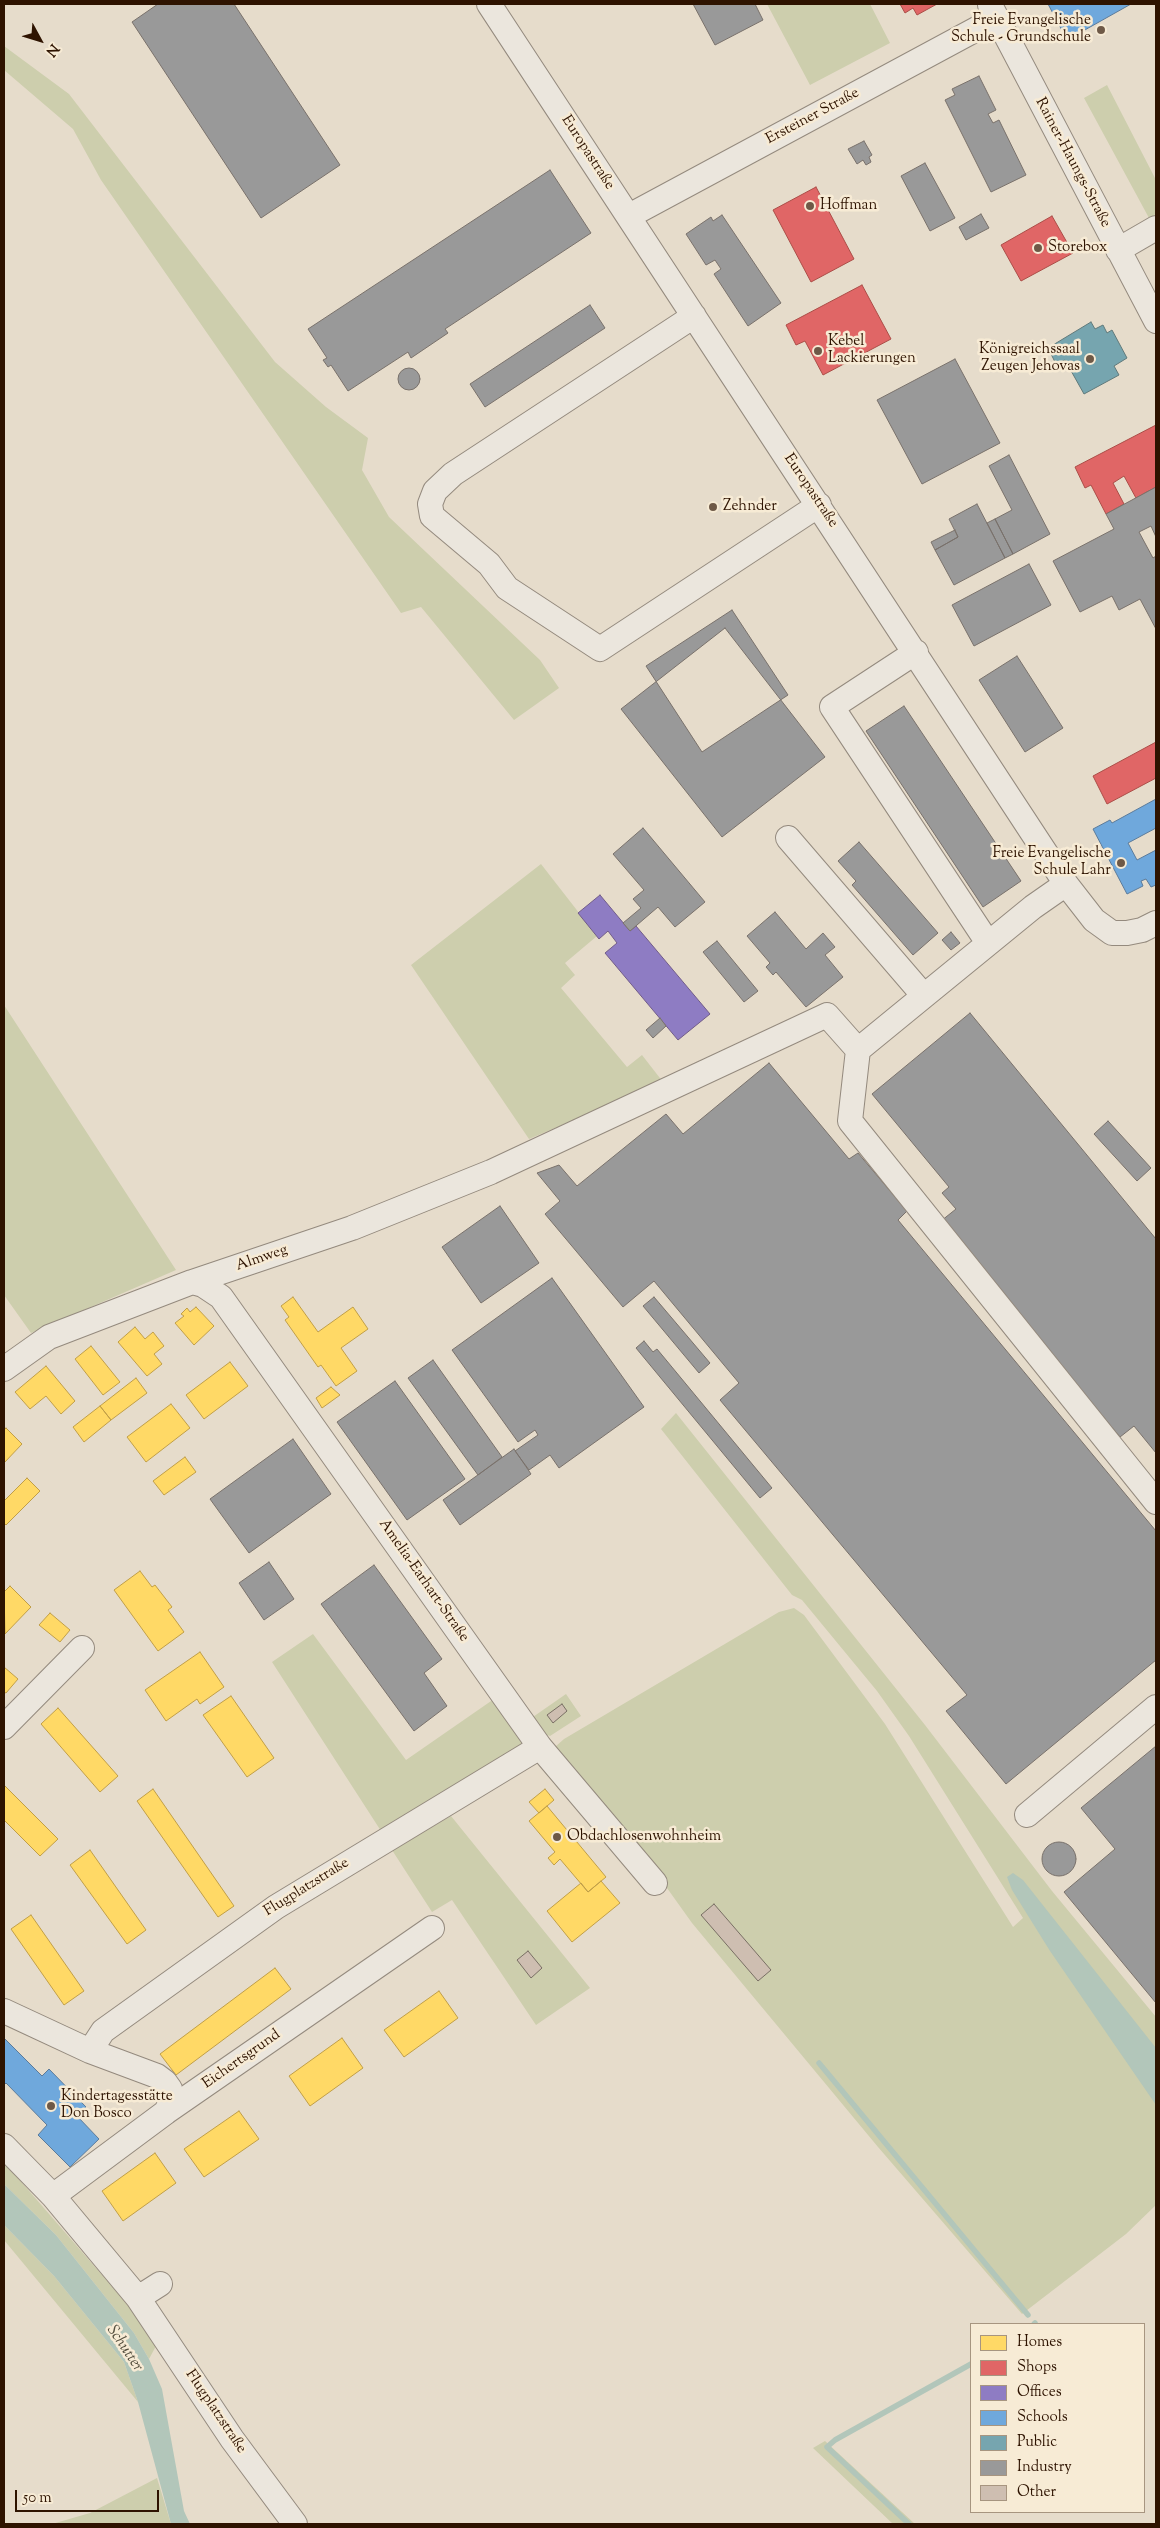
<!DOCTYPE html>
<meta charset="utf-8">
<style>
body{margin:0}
#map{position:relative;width:1160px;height:2528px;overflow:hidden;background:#e6dccb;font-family:"Sorts Mill Goudy",serif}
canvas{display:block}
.frame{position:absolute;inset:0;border:5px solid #2e1300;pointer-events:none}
.legend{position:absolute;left:970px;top:2323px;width:175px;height:190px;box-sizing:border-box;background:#f7ebd5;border:1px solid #a79580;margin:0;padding:6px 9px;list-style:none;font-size:15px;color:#2e1300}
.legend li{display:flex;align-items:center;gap:10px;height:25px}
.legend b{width:25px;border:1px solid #a79580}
.north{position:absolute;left:15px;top:15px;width:50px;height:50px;-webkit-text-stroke:4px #f7ebd5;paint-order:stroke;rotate:129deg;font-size:14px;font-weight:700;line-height:20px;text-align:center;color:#2e1300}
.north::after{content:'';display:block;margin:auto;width:18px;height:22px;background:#2e1300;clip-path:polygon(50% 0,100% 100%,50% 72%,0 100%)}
.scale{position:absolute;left:15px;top:2490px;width:144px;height:22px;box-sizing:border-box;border:2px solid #2e1300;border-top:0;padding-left:6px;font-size:15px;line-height:18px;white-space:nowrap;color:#2e1300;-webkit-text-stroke:4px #f7ebd5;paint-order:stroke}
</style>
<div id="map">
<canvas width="1160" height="2528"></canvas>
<div class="frame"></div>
<ul class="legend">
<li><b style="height:14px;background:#ffd966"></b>Homes</li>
<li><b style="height:14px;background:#e06666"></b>Shops</li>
<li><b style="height:14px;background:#8e7cc3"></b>Offices</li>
<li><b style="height:14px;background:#6fa8dc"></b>Schools</li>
<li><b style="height:14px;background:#76a5af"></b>Public</li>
<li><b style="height:14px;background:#999"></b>Industry</li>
<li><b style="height:14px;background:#cebeb1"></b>Other</li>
</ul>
<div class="north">N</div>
<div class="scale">50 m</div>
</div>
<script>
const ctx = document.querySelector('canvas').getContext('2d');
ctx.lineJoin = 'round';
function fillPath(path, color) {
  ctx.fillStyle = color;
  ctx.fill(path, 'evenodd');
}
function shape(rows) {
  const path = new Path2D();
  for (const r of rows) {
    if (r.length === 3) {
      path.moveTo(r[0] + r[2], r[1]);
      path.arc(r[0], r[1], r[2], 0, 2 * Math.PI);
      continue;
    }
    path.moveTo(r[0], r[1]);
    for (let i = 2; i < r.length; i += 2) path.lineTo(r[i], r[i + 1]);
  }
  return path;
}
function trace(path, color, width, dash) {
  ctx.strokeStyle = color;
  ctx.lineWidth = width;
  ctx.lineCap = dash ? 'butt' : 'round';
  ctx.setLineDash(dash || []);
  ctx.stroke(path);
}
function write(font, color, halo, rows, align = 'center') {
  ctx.font = font + ' "Sorts Mill Goudy",serif';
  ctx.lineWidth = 5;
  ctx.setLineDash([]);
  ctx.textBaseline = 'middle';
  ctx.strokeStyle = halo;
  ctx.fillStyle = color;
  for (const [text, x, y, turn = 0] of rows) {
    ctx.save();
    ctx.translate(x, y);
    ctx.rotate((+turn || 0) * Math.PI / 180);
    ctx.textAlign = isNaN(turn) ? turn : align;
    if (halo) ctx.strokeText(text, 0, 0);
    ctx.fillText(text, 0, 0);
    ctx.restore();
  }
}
fillPath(shape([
 [767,4,870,4,890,43,810,85],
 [4,46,69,94,275,362,326,407,368,438,362,470,389,517,540,660,559,688,514,720,421,607,401,613,101,180,73,129,4,70],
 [1107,85,1156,180,1156,214,1149,218,1084,98],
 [541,864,597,936,565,963,575,975,561,988,627,1067,642,1055,663,1082,529,1139,411,965],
 [4,1005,176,1270,31,1333,4,1295],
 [676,1413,925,1725,1052,1891,1156,2017,1156,2205,1126,2234,1022,2314,878,2147,692,1923,657,1874,555,1747,564,1739,779,1612,794,1608,804,1615,885,1724,1013,1927,1023,1918,909,1736,877,1691,802,1600,792,1595,661,1429],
 [313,1634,406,1760,494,1699,528,1747,381,1831,272,1662],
 [566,1694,581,1716,550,1736,542,1733,530,1719],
 [451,1816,590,1988,536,2025,452,1900,432,1912,392,1850],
 [4,2162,135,2313,156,2346,149,2359,134,2333,56,2235,4,2184],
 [4,2225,54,2276,124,2362,138,2402,4,2240],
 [825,2441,915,2524,893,2524,813,2448],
 [157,2478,171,2524,52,2524,90,2513]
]), '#cdcead');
fillPath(shape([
 [1013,1873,1023,1880,1156,2048,1156,2105,1050,1951,1012,1890,1007,1877],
 [4,2184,56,2235,134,2333,149,2359,162,2389,184,2511,190,2524,171,2524,138,2402,124,2362,54,2276,4,2225]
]), '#b2c6ba');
const homes = shape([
 [293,1297,318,1332,353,1307,368,1329,341,1348,357,1371,336,1386,321,1365,318,1367,285,1320,289,1317,281,1306,293,1297],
 [196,1307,214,1326,194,1345,175,1323,184,1316,181,1314,187,1308,190,1312,196,1307],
 [135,1327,145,1339,153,1332,164,1346,154,1354,162,1364,147,1376,118,1342,135,1327],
 [91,1346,120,1382,103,1395,75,1359,91,1346],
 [230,1362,248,1386,204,1419,186,1395,230,1362],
 [46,1366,75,1401,61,1414,46,1396,30,1409,15,1392,46,1366],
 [136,1378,147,1393,111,1420,100,1406,136,1378],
 [331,1387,340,1395,322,1408,316,1398,331,1387],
 [171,1404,190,1428,146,1462,127,1437,171,1404],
 [100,1406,111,1420,84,1442,73,1427,100,1406],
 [6,1428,22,1444,4,1463,4,1430,6,1428],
 [185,1457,196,1472,164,1495,153,1481,185,1457],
 [27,1478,40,1491,6,1525,4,1523,4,1501,27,1478],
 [140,1571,152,1587,155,1585,172,1607,168,1610,184,1632,158,1651,114,1590,140,1571],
 [10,1586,31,1607,5,1634,4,1592,10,1586],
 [50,1613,70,1630,60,1642,39,1625,50,1613],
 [200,1652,224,1687,200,1704,197,1699,166,1721,145,1690,200,1652],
 [4,1667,18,1679,6,1693,4,1692,4,1667],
 [231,1696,274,1758,247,1777,203,1715,231,1696],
 [58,1708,118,1776,100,1792,41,1724,58,1708],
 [4,1785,58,1839,40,1856,4,1820,4,1785],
 [153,1789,234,1906,218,1917,137,1801,153,1789],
 [545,1789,554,1800,539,1813,529,1802,545,1789],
 [547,1806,606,1877,588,1892,560,1859,554,1865,548,1858,555,1852,529,1821,547,1806],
 [90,1850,146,1930,127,1944,70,1865,90,1850],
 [601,1881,620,1903,572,1942,547,1911,581,1883,588,1892,601,1881],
 [31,1915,84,1991,64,2005,11,1929,31,1915],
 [275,1968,291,1989,176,2075,160,2054,275,1968],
 [439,1991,458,2018,404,2057,384,2030,439,1991],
 [342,2038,363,2068,310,2106,289,2076,342,2038],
 [239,2111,259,2139,204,2177,184,2149,239,2111],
 [155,2153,176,2183,123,2221,102,2191,155,2153]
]);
fillPath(homes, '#ffd966');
trace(homes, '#c09e47', 1);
const shops = shape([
 [900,4,937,4,917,15,913,8,905,13,900,4],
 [816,187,854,259,811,282,773,210,816,187],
 [1052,216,1073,253,1021,281,1001,245,1052,216],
 [862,285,891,339,823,375,805,341,796,345,786,325,862,285],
 [1156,425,1156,487,1136,498,1124,476,1113,483,1124,504,1106,514,1091,485,1085,488,1075,467,1156,425],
 [1156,742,1156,778,1107,804,1093,776,1156,742]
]);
fillPath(shops, '#e06666');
trace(shops, '#ab4d47', 1);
const offices = shape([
 [600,895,630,931,636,926,710,1014,678,1040,605,953,617,943,608,931,599,939,578,913,600,895]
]);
fillPath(offices, '#8e7cc3');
trace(offices, '#715c88', 1);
const schools = shape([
 [1048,4,1131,4,1067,40,1048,4],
 [1156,799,1156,828,1128,843,1137,860,1156,850,1156,885,1151,887,1146,879,1141,881,1143,886,1127,894,1093,829,1110,820,1112,823,1156,799],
 [4,2038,42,2076,49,2069,86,2107,77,2116,99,2139,70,2167,38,2135,47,2125,6,2083,4,2085,4,2038]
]);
fillPath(schools, '#6fa8dc');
trace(schools, '#5c7b9a', 1);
const public = shape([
 [1091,322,1095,329,1103,325,1107,333,1112,330,1127,358,1114,366,1119,375,1084,394,1065,360,1056,364,1048,348,1091,322]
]);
fillPath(public, '#76a5af');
trace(public, '#60797a', 1);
const industry = shape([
 [158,4,234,4,340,165,261,218,132,22,158,4],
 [693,4,755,4,763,20,715,45,693,4],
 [979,76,996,110,988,114,993,123,999,120,1026,175,991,192,945,100,955,95,952,89,979,76],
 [864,141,872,155,869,157,871,162,866,165,863,160,857,164,848,149,864,141],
 [925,163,955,218,930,231,901,176,925,163],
 [550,170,591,233,445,329,448,333,411,358,408,352,348,391,331,365,328,367,323,360,327,358,308,329,550,170],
 [981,214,989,228,966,240,959,227,981,214],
 [722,215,781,303,748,326,714,274,721,269,715,260,706,265,686,234,711,217,713,221,722,215],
 [590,305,605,328,485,407,470,384,590,305],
 [955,359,1000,443,922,484,877,400,955,359],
 [409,379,11],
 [1009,455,1050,534,1013,554,995,519,1012,510,989,466,1009,455],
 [1156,487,1156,537,1151,526,1139,532,1153,558,1156,556,1156,629,1140,599,1119,610,1112,596,1080,612,1053,561,1114,529,1106,514,1156,487],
 [977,504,1005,558,954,585,935,550,958,537,949,519,977,504],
 [995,519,1013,554,1005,558,987,523,995,519],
 [955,530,958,537,935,550,931,542,955,530],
 [1029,564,1051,605,974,646,952,605,1029,564],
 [732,610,788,695,702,752,646,666,732,610],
 [725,628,825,757,722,837,621,709,725,628],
 [1017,656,1063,728,1025,752,979,680,1017,656],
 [904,706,1021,881,983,907,866,731,904,706],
 [643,828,705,902,675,927,658,907,630,931,623,923,641,908,633,899,644,890,613,854,643,828],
 [859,842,938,933,913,955,852,885,856,881,838,861,859,842],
 [775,912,806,949,823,933,835,947,825,955,843,977,806,1007,776,972,773,975,766,967,770,963,747,936,775,912],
 [951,932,960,943,951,950,942,940,951,932],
 [717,941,758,991,744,1002,703,952,717,941],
 [970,1013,1156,1239,1156,1453,1134,1426,1120,1437,941,1221,956,1209,942,1193,949,1187,872,1094,970,1013],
 [660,1018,666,1026,653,1038,646,1030,660,1018],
 [769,1063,849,1159,858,1153,907,1211,898,1220,1156,1531,1156,1660,1006,1784,946,1711,967,1695,720,1400,739,1383,654,1281,623,1307,545,1214,560,1201,537,1173,559,1165,577,1186,666,1114,683,1134,769,1063],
 [1108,1121,1151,1168,1137,1181,1094,1134,1108,1121],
 [500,1206,539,1263,481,1303,442,1247,500,1206],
 [552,1278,644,1407,559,1468,550,1455,529,1470,515,1451,538,1435,535,1430,518,1442,452,1350,552,1278],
 [654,1297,710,1363,699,1373,643,1306,654,1297],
 [644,1341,653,1352,657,1349,772,1488,760,1498,636,1348,644,1341],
 [433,1360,502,1457,478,1475,408,1378,433,1360],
 [395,1381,465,1479,407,1520,337,1422,395,1381],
 [293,1439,331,1494,249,1553,210,1499,293,1439],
 [514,1449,531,1474,460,1525,443,1500,514,1449],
 [269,1562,294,1599,264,1620,239,1583,269,1562],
 [374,1565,442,1659,424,1673,447,1706,414,1731,321,1604,374,1565],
 [1156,1746,1156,2003,1064,1892,1115,1849,1081,1808,1156,1746],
 [1059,1859,17]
]);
fillPath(industry, '#999');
trace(industry, '#79716b', 1);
trace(shape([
 [819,2063,1028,2315],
 [1034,2324,1035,2323],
 [909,2524,827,2447,835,2440,971,2364]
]), '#b2c6ba', 5.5);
const building = shape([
 [562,1704,567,1711,553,1723,547,1715,562,1704],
 [714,1904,771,1970,758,1981,701,1915,714,1904],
 [528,1951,542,1968,531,1978,517,1960,528,1951]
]);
fillPath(building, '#cebeb1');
trace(building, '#796f64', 1);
const minor = shape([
 [489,4,1066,884,1094,920,1112,933,1127,933,1142,930,1156,923],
 [990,5,1156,321],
 [629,216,997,18],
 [1118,250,1156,228],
 [694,316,453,474,435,491,430,504,432,516,489,564,507,588,600,649,819,505],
 [916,652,832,707,988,943],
 [788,838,924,996,1033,907,1066,884],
 [924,996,858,1050,850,1121,1156,1502],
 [192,1282,203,1285,221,1297,540,1747,655,1883],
 [4,1369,49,1337,192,1282,352,1228,491,1172,827,1015,858,1050],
 [4,1727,82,1648],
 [1027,1815,1156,1707],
 [4,2011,90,2051,157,2076,165,2082,170,2089,171,2101,166,2112],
 [90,2051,103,2031,276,1907,540,1747],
 [4,2146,53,2196,138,2298,232,2439,295,2524],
 [53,2196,166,2112,432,1928],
 [138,2298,160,2284]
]);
trace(minor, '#948a7e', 26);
trace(minor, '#ebe6dd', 24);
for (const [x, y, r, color] of [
 [1101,30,5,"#6e5947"],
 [810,206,5,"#6e5947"],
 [1038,248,5,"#6e5947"],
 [818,351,5,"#6e5947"],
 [1090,359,5,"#6e5947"],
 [713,507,5,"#6e5947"],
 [1121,863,5,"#6e5947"],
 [557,1837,5,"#6e5947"],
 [51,2106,5,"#6e5947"]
]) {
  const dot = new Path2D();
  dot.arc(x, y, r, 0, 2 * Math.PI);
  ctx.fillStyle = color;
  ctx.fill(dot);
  trace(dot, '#f7ebd5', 2);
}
write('15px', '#2e1300', '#f7ebd5', [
 ["Freie Evangelische",1091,21,"right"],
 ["Schule - Grundschule",1091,38,"right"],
 ["Hoffman",820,206],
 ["Storebox",1048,248],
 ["Kebel",828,342],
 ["Lackierungen",828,359],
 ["Königreichssaal",1080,350,"right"],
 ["Zeugen Jehovas",1080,367,"right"],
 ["Zehnder",723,507],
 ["Freie Evangelische",1111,854,"right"],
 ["Schule Lahr",1111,871,"right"],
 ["Obdachlosenwohnheim",567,1837],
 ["Kindertagesstätte",61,2097],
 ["Don Bosco",61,2114]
], 'left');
write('15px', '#2e1300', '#f7ebd5', [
 ["Ersteiner Straße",813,117,-28],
 ["Europastraße",587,153,57],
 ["Rainer-Haungs-Straße",1072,163,62],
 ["Europastraße",810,491,56],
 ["Almweg",262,1259,-19],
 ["Amelia-Earhart-Straße",423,1581,55],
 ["Flugplatzstraße",307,1888,-32],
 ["Eichertsgrund",242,2060,-35],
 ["Flugplatzstraße",215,2412,56]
]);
write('italic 16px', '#544e3e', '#f7ebd5', [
 ["Schutter",124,2349,56]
]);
</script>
